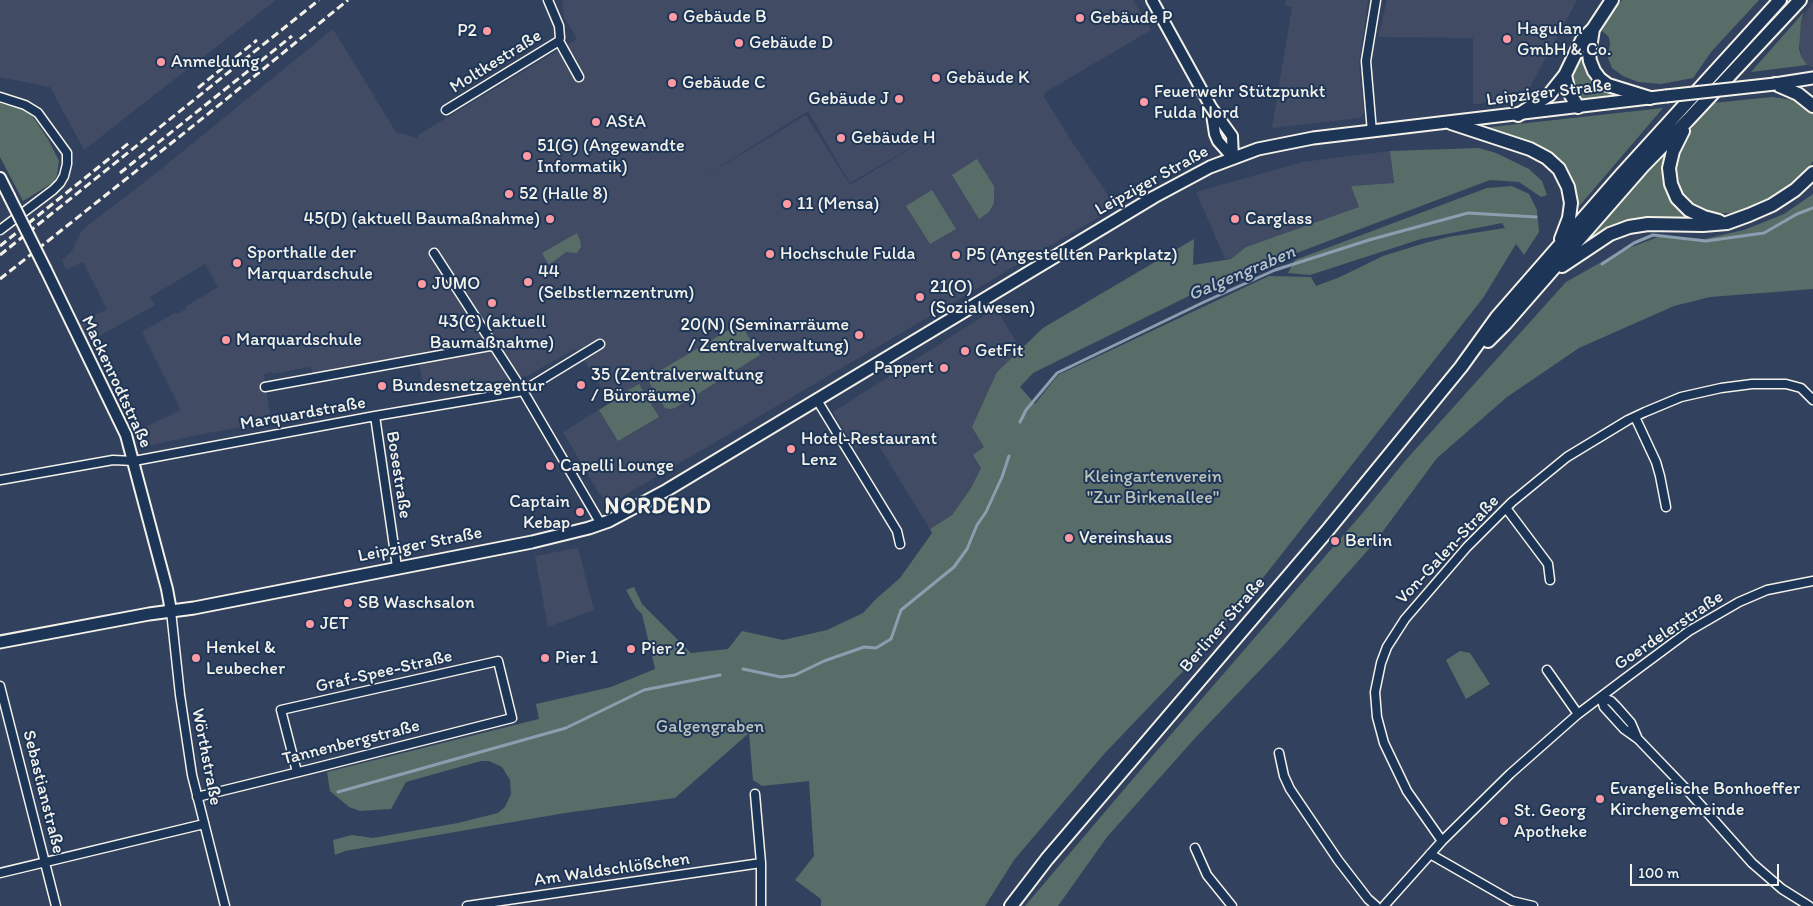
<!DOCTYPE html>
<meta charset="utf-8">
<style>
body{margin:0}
#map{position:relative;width:1813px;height:906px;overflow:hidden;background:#32425e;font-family:Itim,sans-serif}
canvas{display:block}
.scale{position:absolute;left:1630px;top:864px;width:149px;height:22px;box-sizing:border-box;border:2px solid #f4f1e8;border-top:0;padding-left:6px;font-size:15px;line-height:18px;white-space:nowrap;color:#f4f1e8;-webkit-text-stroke:4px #1d3557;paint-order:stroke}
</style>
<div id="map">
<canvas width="1813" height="906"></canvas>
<div class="scale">100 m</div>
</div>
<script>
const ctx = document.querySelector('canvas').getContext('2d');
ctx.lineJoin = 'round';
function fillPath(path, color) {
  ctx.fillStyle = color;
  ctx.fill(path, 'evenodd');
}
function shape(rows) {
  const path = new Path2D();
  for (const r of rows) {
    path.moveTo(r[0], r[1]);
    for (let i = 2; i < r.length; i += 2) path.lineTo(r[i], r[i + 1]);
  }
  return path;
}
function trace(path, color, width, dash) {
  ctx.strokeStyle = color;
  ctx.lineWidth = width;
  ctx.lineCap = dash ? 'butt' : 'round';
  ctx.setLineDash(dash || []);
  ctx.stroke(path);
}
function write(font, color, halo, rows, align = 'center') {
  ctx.font = font + ' Itim,sans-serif';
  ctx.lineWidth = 4;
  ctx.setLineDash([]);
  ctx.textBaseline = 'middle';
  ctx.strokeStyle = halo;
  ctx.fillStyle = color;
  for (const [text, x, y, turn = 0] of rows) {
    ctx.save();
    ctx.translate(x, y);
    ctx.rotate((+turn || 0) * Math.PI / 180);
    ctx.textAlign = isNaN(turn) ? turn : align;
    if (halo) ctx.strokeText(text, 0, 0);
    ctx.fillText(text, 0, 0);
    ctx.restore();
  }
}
fillPath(shape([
 [0,0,276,0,84,150,50,87,0,77],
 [562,0,1133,0,1151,30,1044,93,1044,97,1070,139,1116,207,615,501,607,501,600,495,563,432,610,403,591,370,575,349,529,375,425,394,419,363,338,378,326,372,314,374,310,367,272,374,272,372,264,374,271,422,202,434,143,447,137,431,181,410,142,332,176,312,177,314,186,309,185,307,218,287,205,264,150,297,155,305,87,343,78,324,107,309,83,262,66,270,62,260,72,251,82,230,155,174,333,29,396,132,418,138,418,135,577,39,564,17],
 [808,111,850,183,931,136,850,185,806,115,702,178],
 [1286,0,1368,0,1359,64,1364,113,1360,118,1272,128,1292,7,1285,5],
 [1387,0,1577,0,1529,89,1481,104,1473,104,1473,38,1378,37],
 [1813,1,1813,67,1807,65,1801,56,1799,36,1801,21],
 [1390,151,1394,183,1351,186,1359,207,1246,247,1231,259,1225,259,1196,192,1302,162],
 [996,308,1021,350,997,372,981,468,971,488,952,515,930,529,874,438,856,449,833,412],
 [578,548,594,610,548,627,535,556]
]), '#414b63');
fillPath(shape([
 [1622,0,1759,0,1711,52,1693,78,1661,84,1638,82,1623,76,1612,68,1608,58,1610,44,1609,37,1602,31,1609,17],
 [1804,12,1801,21,1799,49,1801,56,1807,65,1751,72],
 [1582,50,1611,92,1611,95,1582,100,1579,99,1572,84,1576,64],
 [1772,97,1794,100,1803,104,1813,112,1813,161,1807,170,1798,180,1774,197,1748,209,1731,213,1716,213,1703,210,1692,204,1678,189,1673,164,1684,139,1692,126,1713,103],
 [0,103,23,109,33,117,48,139,59,161,57,175,54,182,23,201,0,157],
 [1663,108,1575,211,1568,174,1559,160,1547,151,1521,139,1483,131,1482,128],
 [1479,148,1496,153,1529,169,1542,181,1547,195,1541,197,1519,182,1490,180,1209,286,1033,373,1020,387,1035,404,1058,375,1269,276,1311,277,1316,286,1340,277,1383,256,1425,243,1448,237,1505,228,1502,223,1421,239,1310,275,1288,273,1295,260,1487,188,1512,186,1529,194,1537,210,1539,232,1524,255,1516,244,1483,298,1255,588,1190,664,1104,754,1014,860,985,906,821,906,821,899,795,880,814,856,809,781,762,786,753,780,749,733,675,798,565,813,345,851,335,855,333,840,352,835,373,838,458,823,498,813,505,807,511,794,510,780,502,767,489,761,481,761,406,782,391,809,360,811,349,807,330,791,327,772,539,719,536,704,611,687,655,669,642,614,636,608,626,590,634,587,642,604,691,653,728,649,742,631,783,640,827,630,863,613,876,599,900,578,932,533,930,529,952,515,971,488,981,468,973,455,984,447,972,427,997,372,1043,328,1194,239,1193,265,1231,259,1246,247,1359,207,1351,186,1394,183,1390,151],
 [1667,150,1666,176,1703,218,1620,224,1593,236,1591,234,1593,231,1665,151],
 [977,159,994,186,994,203,989,212,979,219,952,175],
 [932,190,956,229,930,244,906,206],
 [1813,194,1813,289,1710,297,1674,306,1579,348,1507,397,1437,458,1375,542,1284,645,1196,737,1107,837,1058,906,1025,906,1155,753,1366,509,1405,461,1566,282,1621,251,1658,237,1704,239,1744,230,1784,214],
 [577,233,580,240,581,247,577,253,566,252,549,265,542,253],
 [741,325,760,355,675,408,670,409,665,408,649,382,651,376,727,331],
 [639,384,659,417,618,441,599,410,610,403,610,401],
 [1460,651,1470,653,1490,684,1466,699,1446,660]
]), '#586d68');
trace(shape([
 [1602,264,1634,243,1653,235,1706,241,1764,233,1797,214,1813,208],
 [1020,422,1026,410,1057,373,1204,302,1275,270,1369,240,1468,213,1536,217],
 [743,669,781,677,795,675,824,661,864,647,876,648,891,639,901,610,954,567,967,549,977,525,986,512,1002,477,1009,456],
 [338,792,566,728,644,690,720,675]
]), '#8b9eb0', 3);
const minor = shape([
 [559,41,579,77],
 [0,97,25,105,38,113,67,153,67,164,64,176,60,183,53,190,0,230],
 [446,110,559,41,560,38,559,26,548,0],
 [1372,132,1366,61,1376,0],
 [434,253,523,391,601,524],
 [265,387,490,346,495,347],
 [817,400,897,531,900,544],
 [375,416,397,567],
 [1635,417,1656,462,1660,476,1666,507],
 [0,480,113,460,134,461,375,416,523,391,600,344],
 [1506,508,1548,564,1550,580],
 [171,611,180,695,192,775,225,906],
 [1547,670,1578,714],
 [0,686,56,906],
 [1601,697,1604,707,1624,729,1638,739,1689,792,1752,863,1782,889,1809,906],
 [1601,697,1611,701,1616,706,1631,723,1637,737],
 [1279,753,1284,776,1290,789,1338,860,1368,899,1376,906],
 [755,794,761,863,761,906],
 [197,797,311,769,512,718,498,661,281,710,297,772],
 [1442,841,1407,791,1384,743,1377,717,1375,692,1381,663,1387,647,1405,619,1467,547,1512,502,1567,457,1628,420,1645,412,1681,397,1721,388,1752,384,1786,384,1801,388,1813,400],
 [1195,848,1207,875,1232,906],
 [1430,854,1512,901,1533,906],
 [0,873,204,824],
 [467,906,761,863],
 [1384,906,1442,841,1510,774,1578,714,1623,680,1689,631,1739,602,1767,590,1813,581]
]);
const tertiary = shape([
 [1152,0,1211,107,1232,136,1233,158],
 [1211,108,1215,134,1218,141,1233,158],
 [0,178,9,196],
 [46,270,126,435,167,589,171,611]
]);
const secondary = shape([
 [1775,84,1813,78],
 [0,642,149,614,194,608,532,542,589,528,609,521,667,490,1154,197,1210,167,1258,149,1313,138,1666,96]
]);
const trunk = shape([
 [1593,29,1589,54,1590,61,1594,71,1600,79,1608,85,1650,98],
 [1565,75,1569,92,1578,107],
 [1775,84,1798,94,1813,106],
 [1518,115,1549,95,1565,75,1582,40,1593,29,1612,0],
 [1451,123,1530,149,1547,158,1559,169,1568,187,1571,203,1569,218,1561,239],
 [1683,131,1673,151,1669,168,1671,184,1677,198,1689,210,1704,217,1719,221],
 [1562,266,1610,234,1629,227,1648,224,1703,225,1727,223,1749,215,1772,205,1795,190,1813,173],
 [1488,341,1505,324,1643,166,1688,120,1800,0],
 [1011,906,1047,859,1327,531,1461,367,1497,317,1621,175,1780,0]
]);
trace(minor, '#f4f1e8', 11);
trace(tertiary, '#f4f1e8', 14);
trace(secondary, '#f4f1e8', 15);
trace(trunk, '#f4f1e8', 16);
trace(minor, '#1d3557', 8);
trace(tertiary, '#1d3557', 10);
trace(secondary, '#1d3557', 11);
trace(trunk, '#1d3557', 12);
trace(shape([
 [198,88,257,40],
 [120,173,292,36],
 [0,246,130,142],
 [0,255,319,0],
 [0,279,208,114,348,0]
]), '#f4f1e8', 3, [8, 4]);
const tertiaryBridge = shape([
 [9,196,46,270]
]);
const secondaryBridge = shape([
 [1666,96,1775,84]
]);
trace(tertiaryBridge, '#f4f1e8', 14, []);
trace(secondaryBridge, '#f4f1e8', 15, []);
trace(tertiaryBridge, '#1d3557', 10);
trace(secondaryBridge, '#1d3557', 11);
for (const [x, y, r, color] of [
 [673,17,5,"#ff9aa2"],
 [1080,18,5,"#ff9aa2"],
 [487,31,5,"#ff9aa2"],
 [1507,39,5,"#ff9aa2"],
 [739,43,5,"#ff9aa2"],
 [161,62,5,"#ff9aa2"],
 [936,78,5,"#ff9aa2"],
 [672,83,5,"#ff9aa2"],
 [899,99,5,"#ff9aa2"],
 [1144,102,5,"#ff9aa2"],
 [596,122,5,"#ff9aa2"],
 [841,138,5,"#ff9aa2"],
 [527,156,5,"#ff9aa2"],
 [509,194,5,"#ff9aa2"],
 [787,204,5,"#ff9aa2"],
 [550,219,5,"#ff9aa2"],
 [1235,219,5,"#ff9aa2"],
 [770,254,5,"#ff9aa2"],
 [956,255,5,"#ff9aa2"],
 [237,263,5,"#ff9aa2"],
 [528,282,5,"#ff9aa2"],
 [422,284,5,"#ff9aa2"],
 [920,297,5,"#ff9aa2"],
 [492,303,5,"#ff9aa2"],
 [859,335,5,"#ff9aa2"],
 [226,340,5,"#ff9aa2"],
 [965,351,5,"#ff9aa2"],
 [944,368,5,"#ff9aa2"],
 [581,385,5,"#ff9aa2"],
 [382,386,5,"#ff9aa2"],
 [791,449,5,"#ff9aa2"],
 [550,466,5,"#ff9aa2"],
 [580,512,5,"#ff9aa2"],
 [1069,538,5,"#ff9aa2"],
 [1335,541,5,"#ff9aa2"],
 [348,603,5,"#ff9aa2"],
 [310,624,5,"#ff9aa2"],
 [631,649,5,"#ff9aa2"],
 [196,658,5,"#ff9aa2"],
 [545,658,5,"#ff9aa2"],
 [1600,799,5,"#ff9aa2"],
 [1504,821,5,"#ff9aa2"]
]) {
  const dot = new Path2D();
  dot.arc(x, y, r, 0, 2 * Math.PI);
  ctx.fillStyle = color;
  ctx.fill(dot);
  trace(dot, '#1d3557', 2);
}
write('18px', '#f4f1e8', '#1d3557', [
 ["Gebäude B",683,17],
 ["Gebäude P",1090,18],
 ["Hagulan",1517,29],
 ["GmbH & Co.",1517,50],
 ["P2",477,31,"right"],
 ["Gebäude D",749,43],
 ["Anmeldung",171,62],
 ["Gebäude K",946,78],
 ["Gebäude C",682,83],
 ["Feuerwehr Stützpunkt",1154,92],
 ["Fulda Nord",1154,113],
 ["Gebäude J",889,99,"right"],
 ["AStA",606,122],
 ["Gebäude H",851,138],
 ["51(G) (Angewandte",537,146],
 ["Informatik)",537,167],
 ["52 (Halle 8)",519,194],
 ["11 (Mensa)",797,204],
 ["45(D) (aktuell Baumaßnahme)",540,219,"right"],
 ["Carglass",1245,219],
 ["Sporthalle der",247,253],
 ["Marquardschule",247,274],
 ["Hochschule Fulda",780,254],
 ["P5 (Angestellten Parkplatz)",966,255],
 ["44",538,272],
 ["(Selbstlernzentrum)",538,293],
 ["JUMO",432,284],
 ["21(O)",930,287],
 ["(Sozialwesen)",930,308],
 ["43(C) (aktuell",492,322,"center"],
 ["Baumaßnahme)",492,343,"center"],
 ["20(N) (Seminarräume",849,325,"right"],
 ["/ Zentralverwaltung)",849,346,"right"],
 ["Marquardschule",236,340],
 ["GetFit",975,351],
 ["Pappert",934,368,"right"],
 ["35 (Zentralverwaltung",591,375],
 ["/ Büroräume)",591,396],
 ["Bundesnetzagentur",392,386],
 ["Hotel-Restaurant",801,439],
 ["Lenz",801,460],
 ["Capelli Lounge",560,466],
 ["Captain",570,502,"right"],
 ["Kebap",570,523,"right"],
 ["Vereinshaus",1079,538],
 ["Berlin",1345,541],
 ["SB Waschsalon",358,603],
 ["JET",320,624],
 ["Henkel &",206,648],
 ["Leubecher",206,669],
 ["Pier 2",641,649],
 ["Pier 1",555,658],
 ["Evangelische Bonhoeffer",1610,789],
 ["Kirchengemeinde",1610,810],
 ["St. Georg",1514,811],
 ["Apotheke",1514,832]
], 'left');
write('18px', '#f4f1e8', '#1d3557', [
 ["Moltkestraße",496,62,-32],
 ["Leipziger Straße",1549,93,-7],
 ["Leipziger Straße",1152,181,-29],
 ["Mackenrodtstraße",116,382,65],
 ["Marquardstraße",303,414,-10],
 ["Bosestraße",398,475,81],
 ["Leipziger Straße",420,545,-11],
 ["Von-Galen-Straße",1448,550,-47],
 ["Berliner Straße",1223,625,-49],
 ["Goerdelerstraße",1669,631,-34],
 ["Graf-Spee-Straße",384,672,-13],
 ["Tannenbergstraße",351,743,-14],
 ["Wörthstraße",206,757,79],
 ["Sebastianstraße",43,792,76],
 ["Am Waldschlößchen",612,870,-8]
]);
write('18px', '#bdc3bb', '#1d3557', [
 ["Kleingartenverein",1153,477],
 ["\"Zur Birkenallee\"",1153,498],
 ["Galgengraben",710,727]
]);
write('italic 19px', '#b7c0c7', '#1d3557', [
 ["Galgengraben",1242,274,-23]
]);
ctx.letterSpacing = '1px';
write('bold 22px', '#f4f1e8', '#1d3557', [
 ["NORDEND",658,507]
]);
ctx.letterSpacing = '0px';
</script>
